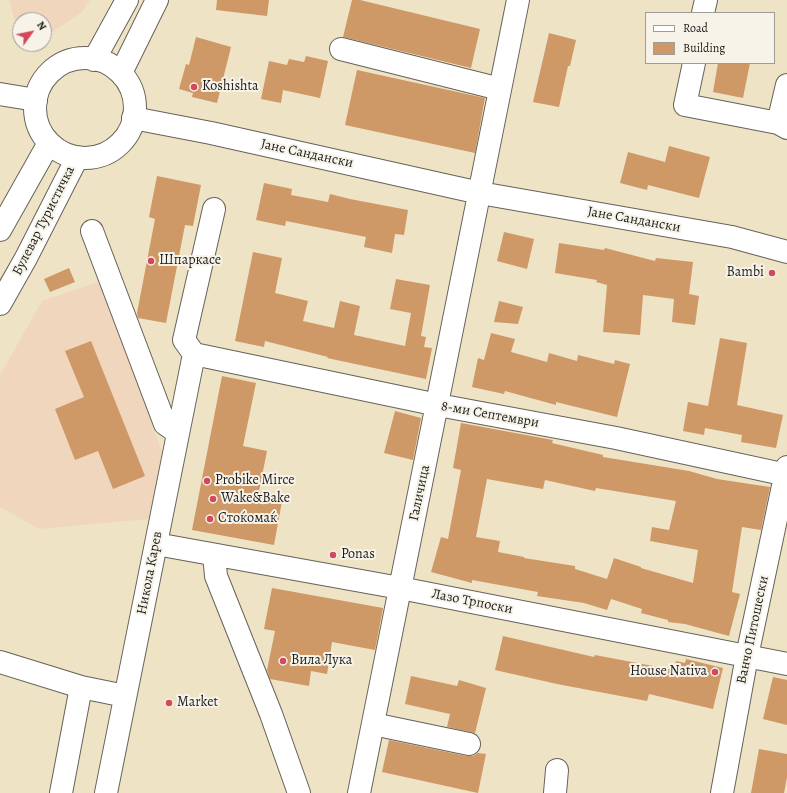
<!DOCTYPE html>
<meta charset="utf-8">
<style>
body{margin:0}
#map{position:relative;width:787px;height:793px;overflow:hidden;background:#efe3c6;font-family:Alegreya,serif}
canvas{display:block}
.legend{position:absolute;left:645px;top:12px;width:130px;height:52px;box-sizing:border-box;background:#f7f3e8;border:1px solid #9f9d96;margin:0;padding:5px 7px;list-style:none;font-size:12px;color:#1c1c1c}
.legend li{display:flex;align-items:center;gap:8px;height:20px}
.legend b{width:20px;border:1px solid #9f9d96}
.north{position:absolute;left:12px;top:12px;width:40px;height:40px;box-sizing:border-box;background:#f7f3e8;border:1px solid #9f9d96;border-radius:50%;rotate:57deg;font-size:11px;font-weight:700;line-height:16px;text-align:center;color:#1c1c1c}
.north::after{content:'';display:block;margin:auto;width:14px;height:18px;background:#d1495b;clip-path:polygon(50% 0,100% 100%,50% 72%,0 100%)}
</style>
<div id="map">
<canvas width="787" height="793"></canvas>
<ul class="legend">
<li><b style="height:5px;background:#fff"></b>Road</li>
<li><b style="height:11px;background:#ce9867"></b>Building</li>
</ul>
<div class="north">N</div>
</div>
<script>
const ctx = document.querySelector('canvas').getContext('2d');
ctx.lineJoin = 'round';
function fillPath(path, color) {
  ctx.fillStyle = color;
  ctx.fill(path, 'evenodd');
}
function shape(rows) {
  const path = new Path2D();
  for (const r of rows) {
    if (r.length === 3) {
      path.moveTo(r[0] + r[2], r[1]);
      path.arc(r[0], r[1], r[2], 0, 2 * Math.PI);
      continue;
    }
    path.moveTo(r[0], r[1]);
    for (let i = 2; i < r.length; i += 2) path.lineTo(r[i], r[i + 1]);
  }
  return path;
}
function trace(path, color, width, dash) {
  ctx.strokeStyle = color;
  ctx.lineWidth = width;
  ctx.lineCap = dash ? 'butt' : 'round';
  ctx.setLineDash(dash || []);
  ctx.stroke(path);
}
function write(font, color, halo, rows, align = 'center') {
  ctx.font = font + ' Alegreya,serif';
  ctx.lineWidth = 4;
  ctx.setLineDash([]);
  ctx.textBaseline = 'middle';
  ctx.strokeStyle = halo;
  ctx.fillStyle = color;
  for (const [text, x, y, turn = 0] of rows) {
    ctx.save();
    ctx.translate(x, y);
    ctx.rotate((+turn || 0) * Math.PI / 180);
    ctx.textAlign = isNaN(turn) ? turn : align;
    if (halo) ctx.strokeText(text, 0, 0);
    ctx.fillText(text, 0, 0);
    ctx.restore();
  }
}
fillPath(shape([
 [9,0,90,0,81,13,48,35,44,27,44,20,33,20,24,18,15,21],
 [102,281,169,472,160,518,39,529,0,507,0,375,42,301]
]), '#f0d6bc');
fillPath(shape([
 [217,0,269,0,267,16,216,10],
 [352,0,360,0,480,29,471,68,343,37],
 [549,33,576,40,570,66,568,66,559,107,533,102],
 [196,37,231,47,217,103,192,97,193,93,179,89,186,64,189,65],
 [306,56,328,61,320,98,283,90,281,103,261,99,269,61,287,65,289,59,304,62],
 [718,63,750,63,743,98,713,92],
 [357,70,485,98,475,153,345,125],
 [669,146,710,157,699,198,648,185,647,190,620,183,628,152,665,162],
 [157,176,201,185,193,226,185,225,166,323,138,318,137,313,155,219,149,217],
 [264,183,292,189,291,195,328,202,330,194,350,199,408,210,404,235,395,234,392,253,364,247,366,237,286,221,285,226,256,220],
 [504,232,534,239,527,269,497,261],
 [559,243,604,250,605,248,655,261,656,258,693,262,689,294,699,296,695,325,672,322,674,299,643,295,640,335,603,332,607,285,596,282,597,280,555,273],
 [253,252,282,258,275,293,308,301,303,321,334,328,340,301,360,306,354,335,405,346,411,313,390,309,396,279,430,285,421,336,426,337,424,347,432,348,426,379,327,358,328,357,265,341,264,347,235,341],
 [69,268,75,282,50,292,44,279],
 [499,301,523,307,518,324,494,322],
 [491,333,515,339,511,352,547,362,549,353,577,361,578,355,614,364,615,360,630,364,617,417,556,402,556,405,505,391,504,394,472,387,478,358,484,360],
 [720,338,747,343,737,405,783,415,776,448,741,442,742,435,705,428,704,435,683,431,688,402,708,406],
 [91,341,145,476,113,489,98,451,75,460,55,409,84,397,65,351],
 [222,376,256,383,243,446,267,451,259,491,283,496,274,545,192,530],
 [395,411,421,418,413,460,384,453],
 [461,423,553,440,552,443,603,455,603,457,689,471,717,479,770,487,761,530,742,527,732,592,740,594,729,636,685,624,668,622,668,620,641,613,642,609,611,599,607,610,584,603,537,596,538,592,472,580,472,583,431,572,441,537,448,539,461,470,453,468],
 [487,479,543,489,545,480,595,491,596,488,676,501,669,530,652,527,650,541,698,550,693,583,641,568,641,567,614,558,607,579,575,569,575,566,524,558,524,557,498,552,500,541,476,537],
 [272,588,383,608,375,650,332,642,327,674,311,671,309,686,270,679,267,670,275,631,264,629],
 [503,636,594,657,595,655,674,670,676,661,685,663,686,659,723,668,713,709,649,694,647,701,557,684,495,670],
 [411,676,457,686,459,680,486,688,475,733,447,727,450,714,405,704],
 [773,677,787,680,787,725,763,719],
 [389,740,466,756,473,756,478,753,486,754,478,793,382,772],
 [759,749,787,754,787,777,784,793,751,793]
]), '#ce9867');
const minor = shape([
 [703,13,706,0],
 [341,49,500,89],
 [694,63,685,105,778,123,787,128],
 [0,94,36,100],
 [133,118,211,133,480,193,732,237,787,252],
 [778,123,787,85],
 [92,231,165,424,178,433],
 [194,354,438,405,616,438,787,475],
 [194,354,184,340,214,209],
 [156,544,400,588,787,664],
 [214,555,216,576,271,714,299,793],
 [0,662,81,687],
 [373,724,469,744],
 [61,793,81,687,125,696],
 [106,793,194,354],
 [359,793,518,0],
 [555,793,557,770],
 [722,793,747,656,787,467]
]);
const major = shape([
 [85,108,50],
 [94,60,127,0],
 [121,73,157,0],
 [0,230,49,143],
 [0,304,26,258,77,158]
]);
trace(minor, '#666258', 24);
trace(major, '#666258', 24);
trace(minor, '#fff', 22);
trace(major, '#fff', 22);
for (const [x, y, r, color] of [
 [194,87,4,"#d1495b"],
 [151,261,4,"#d1495b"],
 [772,273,4,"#d1495b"],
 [207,481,4,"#d1495b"],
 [213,499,4,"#d1495b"],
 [210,519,4,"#d1495b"],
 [333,555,4,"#d1495b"],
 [283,661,4,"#d1495b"],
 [715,672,4,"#d1495b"],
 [169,703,4,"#d1495b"]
]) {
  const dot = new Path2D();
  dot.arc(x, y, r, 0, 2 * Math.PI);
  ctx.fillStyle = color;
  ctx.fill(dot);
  trace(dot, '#f7f3e8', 1.5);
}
write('14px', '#1c1c1c', '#f7f3e8', [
 ["Koshishta",202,87],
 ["Шпаркасе",159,261],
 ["Bambi",764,273,"right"],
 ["Probike Mirce",215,481],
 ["Wake&Bake",221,499],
 ["Стоќомаќ",218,519],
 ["Ponas",341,555],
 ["Вила Лука",291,661],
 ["House Nativa",707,672,"right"],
 ["Market",177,703]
], 'left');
write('14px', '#1c1c1c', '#f7f3e8', [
 ["Јане Сандански",307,154,12],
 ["Јане Сандански",634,220,10],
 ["Булевар Туристичка",44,221,-63],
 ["8-ми Септември",490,415,10],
 ["Галичица",420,493,-78],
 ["Никола Карев",150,573,-79],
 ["Лазо Трпоски",472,602,11],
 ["Ванчо Питошески",753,630,-78]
]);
</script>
